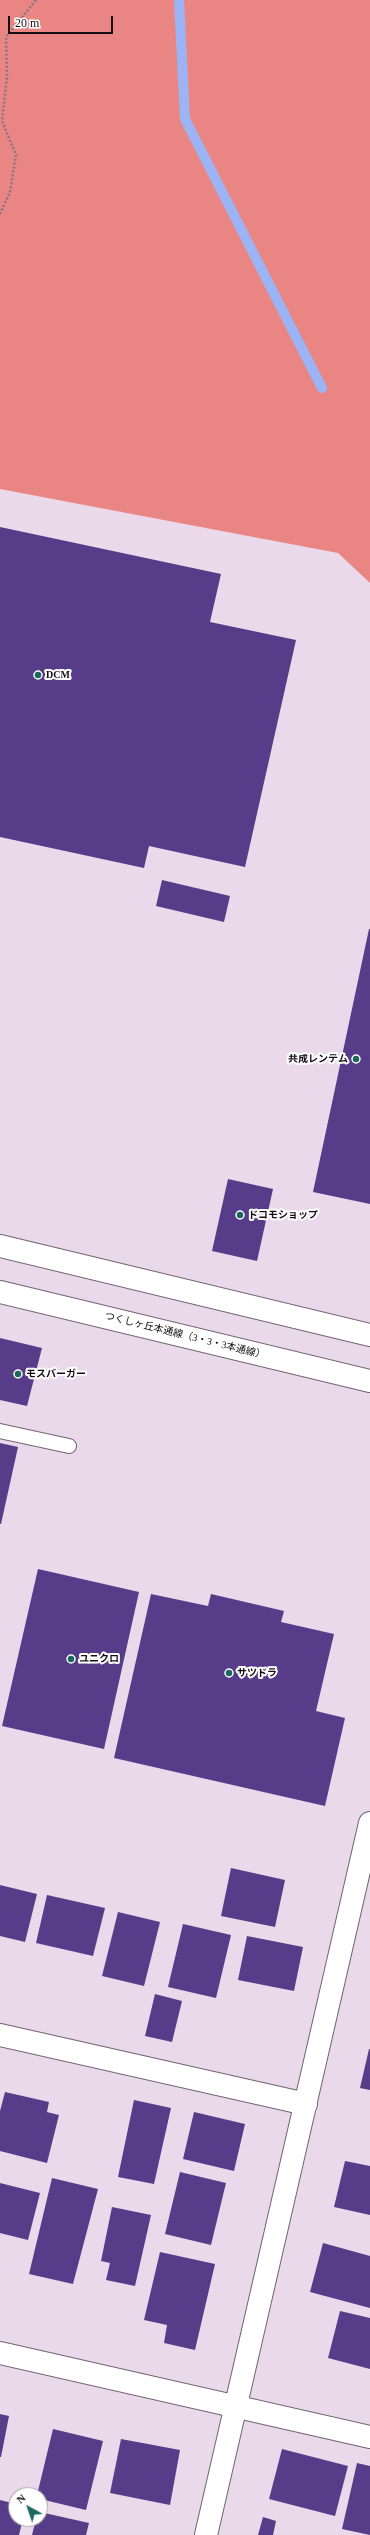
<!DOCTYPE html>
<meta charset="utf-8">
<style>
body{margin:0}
#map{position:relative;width:370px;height:2535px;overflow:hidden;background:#ead9ea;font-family:"Times New Roman",serif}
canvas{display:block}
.north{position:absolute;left:8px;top:2487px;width:40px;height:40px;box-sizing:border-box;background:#fff;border:1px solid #a19fa1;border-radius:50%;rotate:320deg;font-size:11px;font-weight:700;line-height:16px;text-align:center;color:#140e14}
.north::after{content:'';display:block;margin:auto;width:14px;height:18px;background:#1d675e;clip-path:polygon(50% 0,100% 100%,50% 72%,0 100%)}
.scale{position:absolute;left:8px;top:16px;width:105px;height:18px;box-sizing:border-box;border:2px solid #140e14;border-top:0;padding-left:5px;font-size:12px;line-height:14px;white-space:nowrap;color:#140e14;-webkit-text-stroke:3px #fff;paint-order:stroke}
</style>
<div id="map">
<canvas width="370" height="2535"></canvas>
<div class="north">N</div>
<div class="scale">20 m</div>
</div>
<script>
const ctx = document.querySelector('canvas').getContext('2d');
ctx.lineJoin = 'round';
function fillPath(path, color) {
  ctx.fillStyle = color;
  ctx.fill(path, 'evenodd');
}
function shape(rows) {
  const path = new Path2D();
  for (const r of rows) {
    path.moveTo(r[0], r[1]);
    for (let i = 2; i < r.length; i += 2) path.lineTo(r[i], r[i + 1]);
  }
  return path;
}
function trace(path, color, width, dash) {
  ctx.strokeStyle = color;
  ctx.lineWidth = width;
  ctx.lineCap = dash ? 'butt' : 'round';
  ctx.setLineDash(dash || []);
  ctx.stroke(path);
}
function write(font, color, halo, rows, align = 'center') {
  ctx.font = font + ' "Times New Roman","Noto Sans JP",serif';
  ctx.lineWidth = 4;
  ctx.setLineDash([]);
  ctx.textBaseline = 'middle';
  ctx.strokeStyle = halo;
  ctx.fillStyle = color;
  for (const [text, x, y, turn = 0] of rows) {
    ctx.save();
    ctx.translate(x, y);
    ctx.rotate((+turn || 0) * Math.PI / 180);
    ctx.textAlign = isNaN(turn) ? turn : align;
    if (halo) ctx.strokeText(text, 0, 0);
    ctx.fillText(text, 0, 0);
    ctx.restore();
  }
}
fillPath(shape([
 [0,0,370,0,370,583,338,553,0,489]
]), '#e98683');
trace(shape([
 [179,0,185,119,322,388]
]), '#9cb4f5', 10);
fillPath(shape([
 [0,527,221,574,210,622,296,640,245,867,149,846,144,868,0,837],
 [162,880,230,896,224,922,156,906],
 [369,929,370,929,370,1204,313,1192],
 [228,1179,273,1189,257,1261,212,1251],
 [0,1338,42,1348,27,1406,0,1400],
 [0,1443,18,1447,1,1524,0,1524],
 [38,1569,139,1592,104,1749,2,1726],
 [151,1594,208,1606,211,1594,284,1611,281,1622,334,1634,316,1711,345,1718,325,1806,114,1758],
 [231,1868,285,1880,275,1927,221,1916],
 [0,1885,37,1894,25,1942,0,1936],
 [47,1895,105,1908,93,1956,36,1943],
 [118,1912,160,1922,144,1986,102,1976],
 [183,1924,231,1935,216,1998,168,1987],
 [247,1936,303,1947,294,1991,238,1980],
 [155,1994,182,2001,172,2042,145,2036],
 [369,2049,370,2049,370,2090,360,2088],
 [5,2092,49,2102,47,2112,59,2115,47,2163,0,2151,0,2111],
 [134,2100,171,2108,154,2184,118,2177],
 [194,2112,245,2124,234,2171,183,2159],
 [345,2161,370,2166,370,2215,334,2207],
 [180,2172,226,2183,211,2245,165,2234],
 [52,2178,98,2189,73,2284,29,2274],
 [0,2183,40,2193,28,2240,0,2233],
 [112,2207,151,2215,135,2286,106,2280,110,2263,101,2261],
 [323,2243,370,2256,370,2308,310,2292],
 [160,2252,215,2264,195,2350,164,2343,167,2325,144,2320],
 [340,2311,370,2318,370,2369,328,2358],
 [0,2414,9,2416,1,2457,0,2457],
 [53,2429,103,2441,86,2510,40,2499,40,2495,37,2495],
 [121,2439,180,2450,170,2505,110,2493],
 [282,2449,348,2466,335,2516,269,2499],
 [357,2463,370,2466,370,2535,342,2529],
 [0,2500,16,2504,16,2519,23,2519,19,2535,0,2535],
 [40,2512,89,2523,86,2535,32,2535,36,2519,40,2519],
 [263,2517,276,2521,273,2535,258,2535]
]), '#573d89');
const service = shape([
 [0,1431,69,1446]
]);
const minor = shape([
 [0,2035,306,2104],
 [0,2353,370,2437]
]);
const tertiary = shape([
 [0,1246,370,1335],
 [0,1292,370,1381],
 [206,2535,370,1823]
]);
trace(service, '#726372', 16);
trace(minor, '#726372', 24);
trace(tertiary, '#726372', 24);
trace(shape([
 [0,214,10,192,16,155,2,121,7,77,6,37,36,0]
]), '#837783', 2.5, [2, 2]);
trace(service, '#fff', 14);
trace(minor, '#fff', 22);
trace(tertiary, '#fff', 22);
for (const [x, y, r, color] of [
 [38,675,4,"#1d675e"],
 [356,1059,4,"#1d675e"],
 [240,1215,4,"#1d675e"],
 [18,1374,4,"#1d675e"],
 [71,1659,4,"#1d675e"],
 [229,1673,4,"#1d675e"]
]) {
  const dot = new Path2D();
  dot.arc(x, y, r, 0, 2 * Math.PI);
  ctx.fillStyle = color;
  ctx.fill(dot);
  trace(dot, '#fff', 1.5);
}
write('bold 10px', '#140e14', '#fff', [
 ["DCM",46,675],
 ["共成レンテム",348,1059,"right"],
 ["ドコモショップ",248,1215],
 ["モスバーガー",26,1374],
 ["ユニクロ",79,1659],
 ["サツドラ",237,1673]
], 'left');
write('10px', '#140e14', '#fff', [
 ["つくしヶ丘本通線（3・3・3本通線）",185,1336,14]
]);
</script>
